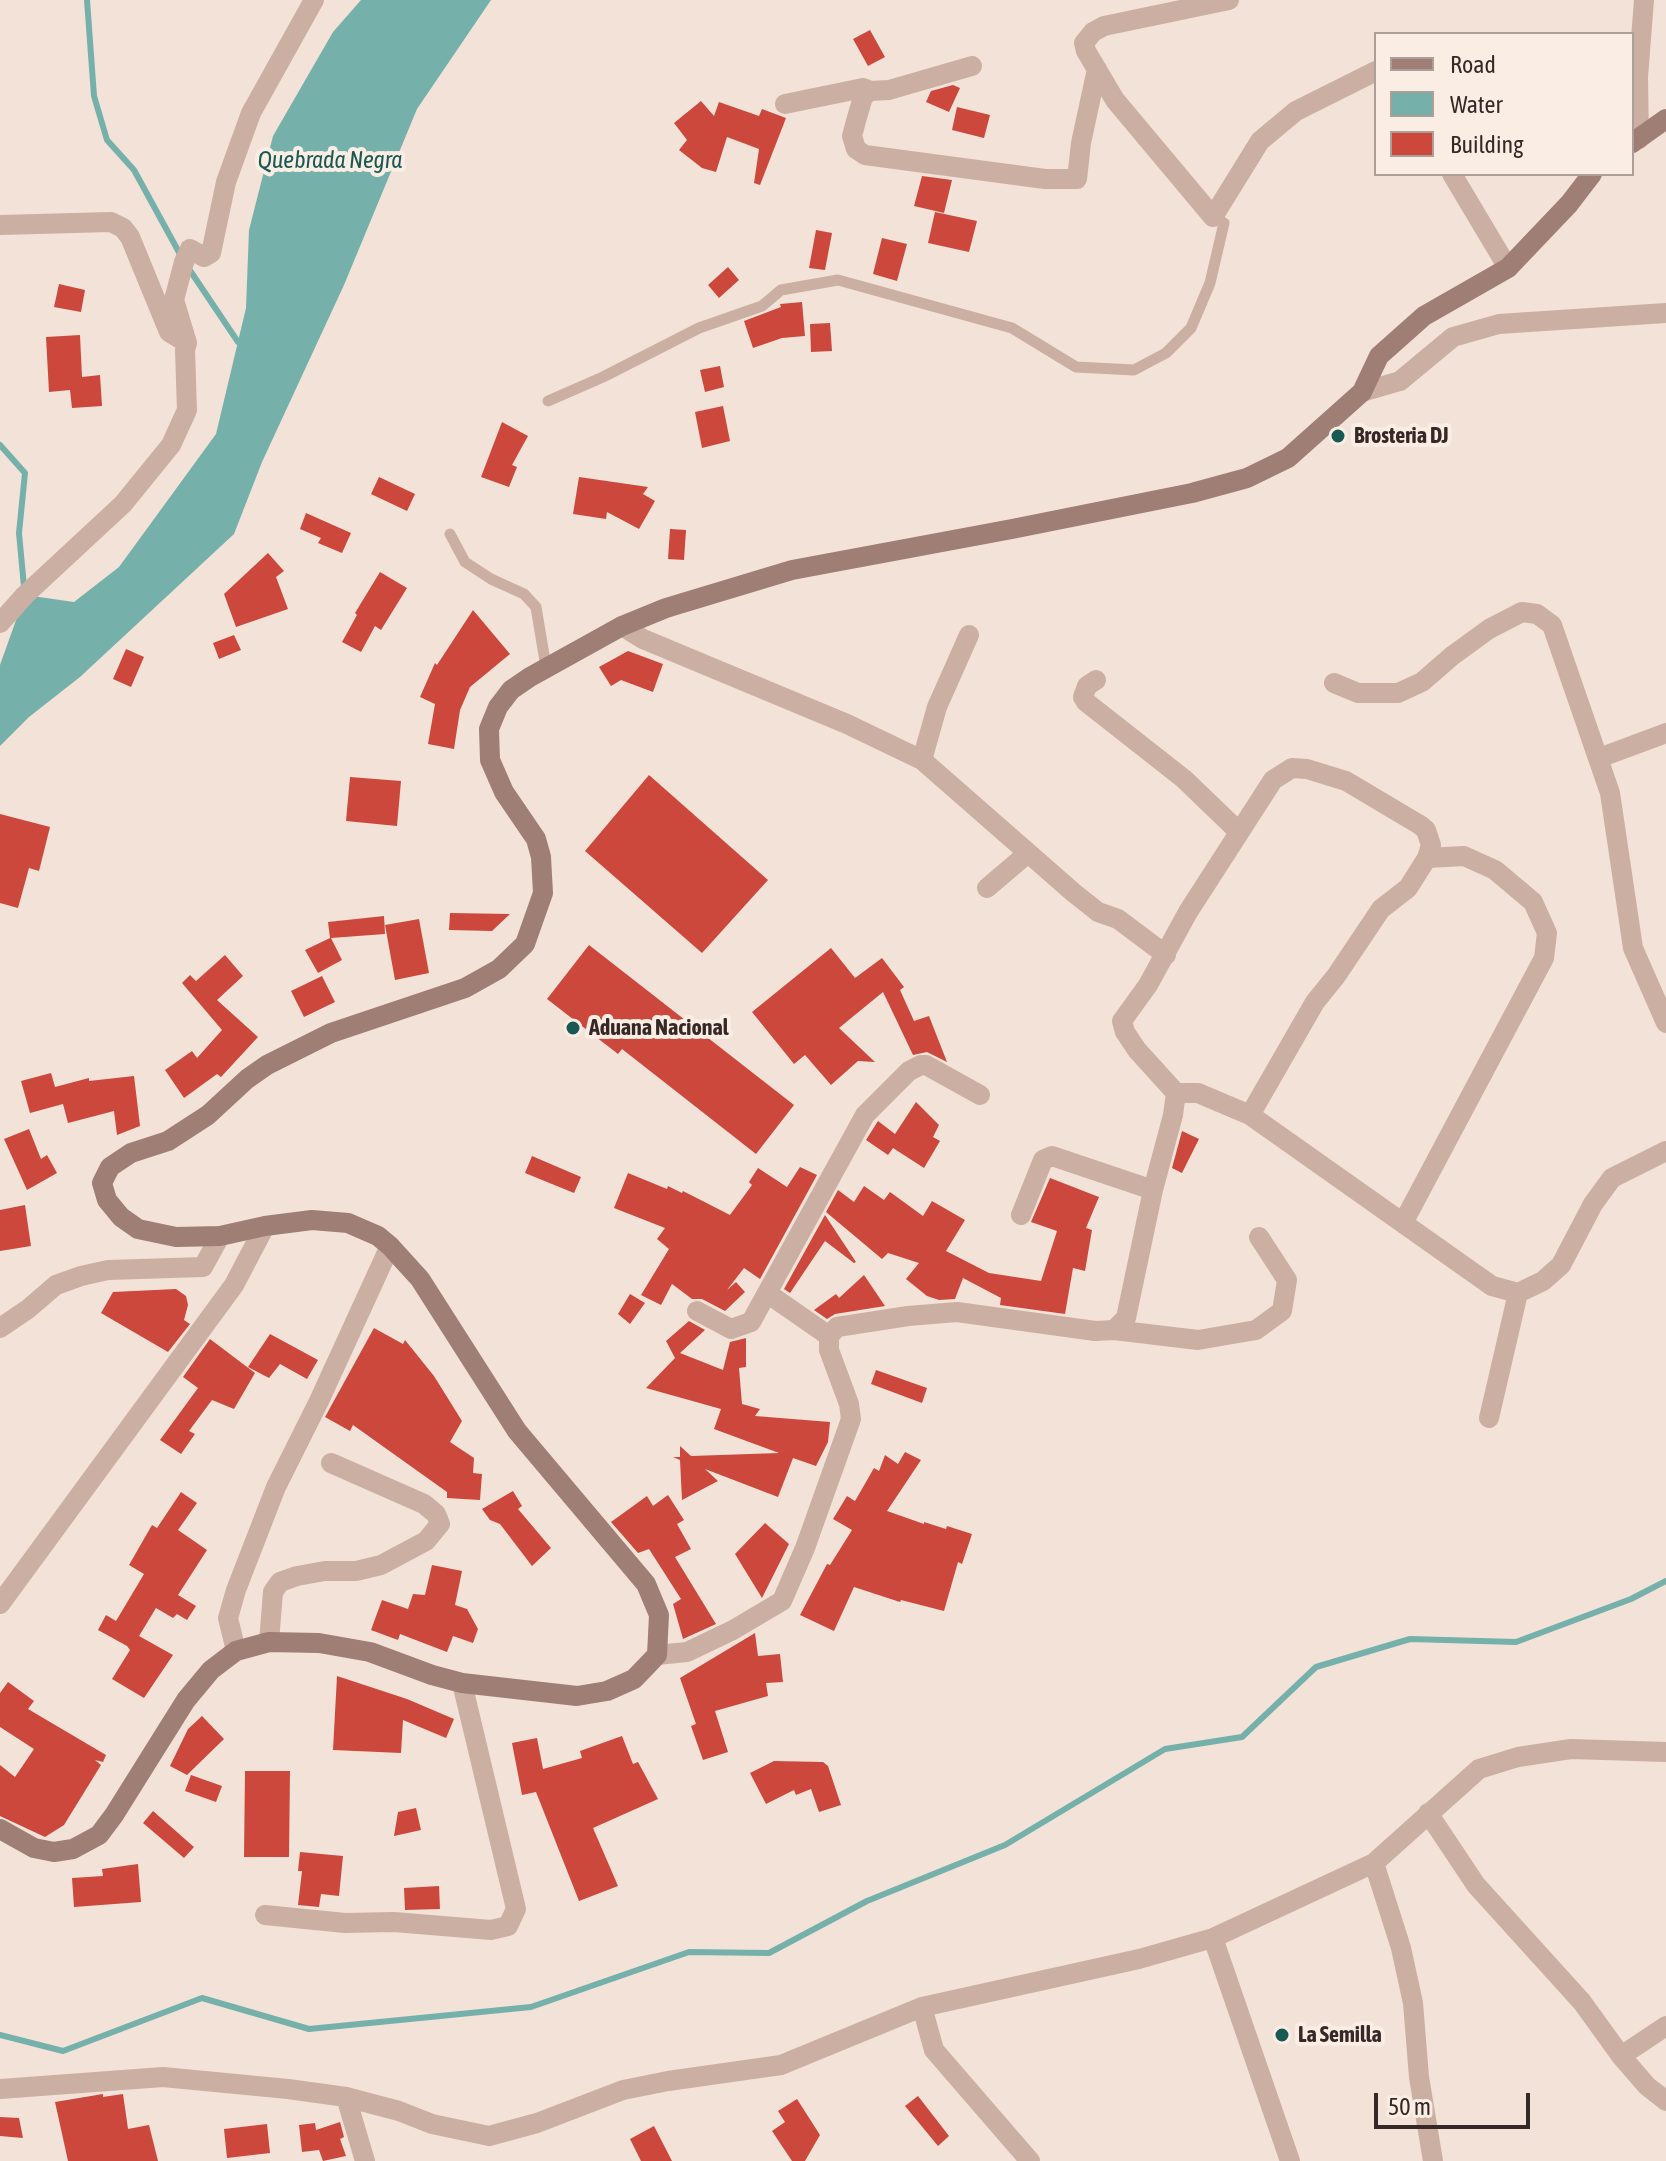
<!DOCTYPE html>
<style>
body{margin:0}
#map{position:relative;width:1666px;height:2161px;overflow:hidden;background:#f2e2d8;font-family:"Asap Condensed",sans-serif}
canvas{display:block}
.legend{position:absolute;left:1374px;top:32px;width:260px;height:144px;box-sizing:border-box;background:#faede4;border:2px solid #ac9e98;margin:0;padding:10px 14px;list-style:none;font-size:24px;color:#362826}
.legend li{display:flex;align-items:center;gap:16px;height:40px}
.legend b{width:40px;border:2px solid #ac9e98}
.scale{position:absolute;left:1374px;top:2093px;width:156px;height:36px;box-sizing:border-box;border:4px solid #362826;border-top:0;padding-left:10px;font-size:24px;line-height:28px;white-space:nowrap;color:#362826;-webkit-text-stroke:6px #faede4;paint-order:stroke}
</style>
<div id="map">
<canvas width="1666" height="2161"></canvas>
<ul class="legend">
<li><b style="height:10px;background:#9f7e75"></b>Road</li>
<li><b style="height:22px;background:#75b1aa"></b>Water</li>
<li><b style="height:22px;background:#cd483c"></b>Building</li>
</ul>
<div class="scale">50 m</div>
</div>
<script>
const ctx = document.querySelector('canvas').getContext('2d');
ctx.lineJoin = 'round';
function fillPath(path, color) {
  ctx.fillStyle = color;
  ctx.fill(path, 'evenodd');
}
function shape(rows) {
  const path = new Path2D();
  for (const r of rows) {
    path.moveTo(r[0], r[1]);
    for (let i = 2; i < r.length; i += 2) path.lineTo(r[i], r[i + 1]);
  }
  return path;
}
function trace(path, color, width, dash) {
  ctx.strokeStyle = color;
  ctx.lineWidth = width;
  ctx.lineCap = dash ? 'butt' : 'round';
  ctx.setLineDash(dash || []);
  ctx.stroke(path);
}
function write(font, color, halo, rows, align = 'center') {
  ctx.font = font + ' "Asap Condensed",sans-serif';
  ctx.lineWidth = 8;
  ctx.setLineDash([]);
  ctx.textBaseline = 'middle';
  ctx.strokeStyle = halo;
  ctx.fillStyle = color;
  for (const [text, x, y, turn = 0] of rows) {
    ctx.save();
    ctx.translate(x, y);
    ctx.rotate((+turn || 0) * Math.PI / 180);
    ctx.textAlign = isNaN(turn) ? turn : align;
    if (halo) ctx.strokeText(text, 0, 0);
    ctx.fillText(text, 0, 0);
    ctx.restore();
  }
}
fillPath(shape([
 [361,0,491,0,417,109,344,285,262,462,234,534,80,677,29,717,0,746,0,665,25,595,74,602,119,567,216,434,246,308,249,230,273,136,333,32]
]), '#75b1aa');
trace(shape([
 [87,0,94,96,107,140,134,170,181,256],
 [189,269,238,342],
 [0,445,25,473,19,533,24,587],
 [0,2035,63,2051,202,1998,309,2029,531,2007,689,1952,769,1953,867,1901,1005,1845,1165,1749,1242,1737,1316,1667,1410,1639,1516,1642,1631,1599,1666,1581]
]), '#75b1aa', 6);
fillPath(shape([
 [870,30,885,57,868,66,853,39],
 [953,85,960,88,949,112,926,102,931,91],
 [701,101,714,116,719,102,759,116,762,109,786,118,760,185,754,183,759,149,727,137,716,172,702,168,679,150,687,140,674,123],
 [957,107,990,115,984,138,952,130],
 [922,176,952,180,944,213,914,206],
 [935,212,977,221,969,252,928,243],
 [816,230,832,233,825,270,809,268],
 [882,238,907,244,897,281,873,274],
 [728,267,739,280,719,298,708,285],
 [59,284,85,290,81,312,54,307],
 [802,302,805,336,782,338,753,348,744,321,781,307,780,304],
 [830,323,832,351,811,352,810,324],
 [80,335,82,377,100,375,102,406,72,408,70,390,49,392,46,337],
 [720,366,724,387,705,392,700,370],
 [723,406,730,441,702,448,695,412],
 [502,422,528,436,512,465,517,467,509,487,481,477],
 [379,477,415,494,407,511,371,494],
 [579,477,648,487,643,494,655,501,639,529,607,512,606,519,573,514],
 [306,513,351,533,342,553,318,543,321,538,300,529],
 [670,529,686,530,684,560,668,559],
 [268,553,284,571,276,577,288,609,236,627,224,594],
 [380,572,407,588,381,630,375,626,361,652,342,642,357,615,355,613],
 [473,610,510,654,470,687,460,710,454,749,428,744,435,704,420,697,435,663,437,665],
 [234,635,241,650,219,659,213,643],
 [126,649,144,657,131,687,113,679],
 [628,651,663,664,653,692,621,680,611,686,599,667],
 [649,775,768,880,702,953,585,851],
 [350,777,401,781,397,826,346,821],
 [0,814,50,827,39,871,29,868,18,908,0,903],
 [450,913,510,914,492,931,449,930],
 [384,916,385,934,331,938,342,960,318,973,305,950,330,938,328,922],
 [419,919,429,973,395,980,385,925],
 [589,945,794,1105,756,1154,622,1049,618,1054,547,999],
 [831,948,855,978,882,958,904,987,900,990,914,1021,929,1016,947,1062,927,1052,913,1055,883,992,839,1028,875,1062,858,1061,831,1085,805,1055,794,1064,752,1012],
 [225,955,243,976,217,1000,258,1037,221,1077,217,1074,184,1098,165,1070,192,1051,197,1058,222,1030,182,983,190,975,196,981],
 [322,976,335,1002,304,1017,291,991],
 [51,1073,55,1087,89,1078,89,1081,134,1076,140,1126,117,1135,114,1111,68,1123,63,1104,30,1113,21,1081],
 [916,1102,939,1125,933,1137,940,1141,924,1168,893,1148,888,1155,866,1140,878,1121,895,1134],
 [29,1129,41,1159,47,1155,57,1173,27,1190,4,1139],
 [1182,1131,1199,1139,1182,1173,1172,1168],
 [532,1156,581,1177,574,1193,525,1173],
 [800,1167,817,1175,760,1279,744,1268,727,1290,736,1282,745,1292,725,1311,702,1299,692,1299,672,1284,661,1305,641,1295,669,1249,657,1239,665,1228,614,1208,628,1173,667,1189,668,1186,682,1193,683,1191,730,1215,752,1185,749,1182,758,1168,787,1187],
 [1050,1178,1099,1197,1086,1228,1092,1230,1085,1271,1073,1268,1065,1314,1000,1305,1001,1298,963,1278,955,1299,939,1300,927,1296,906,1279,919,1263,888,1253,882,1259,826,1212,838,1190,854,1202,864,1186,884,1200,890,1192,923,1216,932,1201,965,1220,946,1251,989,1273,1041,1281,1057,1231,1031,1222],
 [25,1205,31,1246,0,1251,0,1210],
 [825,1215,856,1262,854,1263,825,1241,790,1293,784,1289],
 [864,1275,885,1306,835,1314,827,1319,814,1310,836,1294,839,1298],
 [176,1289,186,1296,188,1305,184,1320,190,1324,168,1352,101,1313,113,1292],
 [630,1294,645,1303,630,1324,618,1314],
 [689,1321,705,1330,680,1353,723,1370,730,1342,746,1338,746,1367,739,1368,742,1404,760,1409,755,1416,830,1422,828,1442,816,1466,793,1458,778,1497,705,1469,718,1481,682,1500,680,1460,673,1457,680,1457,680,1446,691,1456,779,1453,714,1429,721,1409,646,1388,675,1358,666,1341],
 [374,1328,403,1344,405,1340,434,1376,462,1421,450,1442,474,1458,473,1473,482,1474,480,1500,447,1498,447,1492,353,1425,350,1431,325,1417],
 [270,1334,318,1360,307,1379,280,1364,269,1378,248,1367],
 [210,1339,255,1373,234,1409,212,1400,189,1431,195,1434,181,1454,160,1440,198,1388,183,1377],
 [876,1370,927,1388,922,1403,871,1384],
 [905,1452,921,1460,887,1511,924,1524,924,1522,946,1529,947,1526,972,1534,962,1564,958,1562,944,1611,901,1600,900,1602,854,1587,834,1631,800,1615,827,1564,830,1565,852,1530,833,1519,847,1496,855,1501,874,1468,879,1471,885,1455,898,1464],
 [513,1491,522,1506,518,1509,551,1548,532,1566,500,1524,490,1520,482,1509],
 [181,1492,197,1503,178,1530,207,1550,178,1595,196,1606,187,1620,177,1614,173,1618,156,1608,139,1636,173,1655,144,1698,112,1679,130,1650,127,1646,98,1630,106,1615,116,1621,144,1574,129,1565,152,1525,157,1528],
 [668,1495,684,1520,677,1524,691,1549,675,1557,716,1624,683,1639,673,1604,681,1599,649,1549,638,1553,611,1522,647,1496,653,1506],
 [765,1523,789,1544,762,1598,735,1554],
 [432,1565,462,1571,455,1605,467,1609,478,1629,473,1643,453,1636,447,1652,400,1634,398,1640,371,1630,382,1600,408,1609,413,1594,425,1595],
 [755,1633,758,1656,780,1654,783,1682,766,1683,768,1696,715,1711,728,1752,703,1760,691,1726,696,1724,680,1678],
 [337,1676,407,1699,454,1719,446,1738,403,1720,401,1753,333,1750],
 [8,1682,34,1701,28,1709,106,1755,103,1762,95,1760,101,1765,64,1825,45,1837,0,1816,0,1765,15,1777,34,1749,0,1727,0,1693],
 [202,1716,224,1739,187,1775,170,1766,188,1729],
 [622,1736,633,1764,638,1762,658,1799,593,1828,618,1886,579,1901,536,1792,522,1795,512,1743,537,1738,543,1769,582,1758,580,1751],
 [774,1761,823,1762,828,1766,841,1805,819,1812,811,1789,796,1795,794,1790,766,1804,750,1773],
 [245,1771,290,1771,289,1857,244,1857],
 [191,1775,222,1786,216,1802,185,1791],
 [416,1808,421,1830,394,1836,398,1812],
 [153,1811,194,1847,184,1858,143,1823],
 [300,1852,343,1856,339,1896,321,1894,319,1907,298,1905,302,1871,298,1871],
 [138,1864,141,1902,74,1907,72,1878,103,1876,102,1869],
 [439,1886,440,1909,405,1910,404,1888],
 [103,2094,103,2097,123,2094,128,2129,149,2125,158,2161,68,2161,55,2102],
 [918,2096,949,2136,938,2146,905,2106],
 [797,2099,820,2135,805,2161,792,2161,772,2131,785,2122,778,2111],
 [0,2117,19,2118,23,2138,0,2136],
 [340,2122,344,2137,340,2139,346,2156,323,2161,319,2150,302,2152,299,2125,315,2123,316,2130],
 [267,2124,270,2153,227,2158,224,2129],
 [654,2126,672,2161,641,2161,630,2139]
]), '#cd483c');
trace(shape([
 [548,401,603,377,699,328,762,306,781,290,838,280,1012,328,1076,367,1134,370,1166,353,1191,328,1210,283,1224,223,1213,217],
 [450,534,465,562,491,579,524,594,536,607,546,667]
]), '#cbafa3', 11);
trace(shape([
 [1229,0,1104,26,1093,32,1084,43,1086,51,1115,100,1213,217,1260,141,1296,111,1376,71],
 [972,66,889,90,870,91,863,97,856,121,852,136,856,149,865,155,1045,179,1077,179,1081,143,1097,69],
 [785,104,863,88,870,91],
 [1639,139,1638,77,1644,0],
 [1452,174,1508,268],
 [0,225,111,222,123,228,130,237,169,332,187,343],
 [1362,392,1400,381,1453,337,1499,324,1666,313],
 [0,623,25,595,123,504,171,445,187,410,185,350,187,343,174,300,184,262,190,249,204,257,211,253,226,182,251,113,314,0],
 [622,626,643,639,847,724,922,760,1074,893,1098,912,1118,919,1166,955],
 [1096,680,1087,686,1083,697,1086,702,1184,779,1238,831],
 [1334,683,1358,693,1398,693,1422,682,1452,656,1489,629,1522,612,1537,614,1552,625,1610,793,1633,948,1666,1023],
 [1599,758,1666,733],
 [922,760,937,707,969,635],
 [987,888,1028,853],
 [1176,1093,1198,1093,1250,1115,1492,1286,1518,1293,1543,1281,1561,1265,1593,1204,1612,1178,1666,1151],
 [1021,1215,1043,1160,1052,1156,1153,1190],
 [1403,1223,1544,958,1547,933,1533,902,1495,870,1464,856,1427,858],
 [767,1293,829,1336],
 [697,1311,731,1329,751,1322,865,1115,909,1071,921,1065,926,1065,980,1095],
 [0,1328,28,1309,56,1285,81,1276,108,1270,203,1267,220,1236],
 [1114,1330,1198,1340,1256,1330,1282,1311,1287,1280,1259,1237],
 [1489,1418,1518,1293],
 [0,1604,234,1285,265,1226],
 [269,1642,273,1592,280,1582,297,1576,325,1571,356,1571,381,1565,426,1541,440,1524,436,1514,424,1504,331,1463],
 [236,1651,228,1618,236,1590,276,1487,319,1401,390,1246],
 [657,1655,687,1652,733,1630,782,1601,805,1548,851,1419,849,1404,829,1350,829,1336,837,1327,908,1316,957,1312,1095,1331,1114,1330,1126,1318,1153,1190,1173,1115,1176,1093,1137,1050,1125,1032,1122,1021,1148,985,1188,912,1273,780,1292,768,1307,769,1346,781,1420,825,1426,830,1431,845,1427,858,1408,888,1381,909,1336,976,1315,1002,1250,1115],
 [1428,1813,1476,1885,1582,2002,1621,2056,1647,2086,1666,2101],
 [1374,1863,1401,1948,1413,2003,1419,2077,1433,2161],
 [265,1915,345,1923,394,1922,491,1930,508,1926,516,1909,462,1683],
 [1213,1938,1290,2161],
 [922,2007,934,2050,1030,2161],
 [1621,2056,1666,2026],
 [0,2089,163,2077,288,2089,346,2097,399,2111,432,2124,489,2136,537,2123,623,2090,668,2081,781,2065,922,2007,1139,1959,1213,1938,1374,1863,1479,1769,1518,1757,1571,1749,1666,1752],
 [346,2097,365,2161]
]), '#cbafa3', 20);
trace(shape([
 [1632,143,1666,119],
 [0,1829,34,1848,54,1852,73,1849,99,1835,114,1815,186,1700,211,1670,236,1651,269,1642,319,1643,370,1652,432,1675,462,1683,577,1696,607,1691,634,1679,657,1655,659,1615,646,1584,517,1431,420,1279,390,1246,378,1236,348,1223,312,1220,265,1226,220,1236,176,1237,138,1229,121,1217,107,1200,102,1183,110,1167,131,1153,168,1141,208,1115,247,1079,267,1065,331,1033,465,988,499,969,525,944,543,893,541,857,536,839,504,792,490,760,489,729,498,707,511,690,530,677,622,626,666,608,792,570,1012,529,1192,493,1247,478,1288,458,1362,392,1379,356,1424,316,1508,268,1569,204,1592,174]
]), '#9f7e75', 20);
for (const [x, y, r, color] of [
 [1338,436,8,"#195954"],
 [573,1028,8,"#195954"],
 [1282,2035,8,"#195954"]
]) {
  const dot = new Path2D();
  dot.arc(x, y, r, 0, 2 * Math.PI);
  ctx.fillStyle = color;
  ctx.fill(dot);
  trace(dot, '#faede4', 3);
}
write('bold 22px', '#362826', '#faede4', [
 ["Brosteria DJ",1354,436],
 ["Aduana Nacional",589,1028],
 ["La Semilla",1298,2035]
], 'left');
write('italic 24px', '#195954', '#faede4', [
 ["Quebrada Negra",330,160]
]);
</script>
